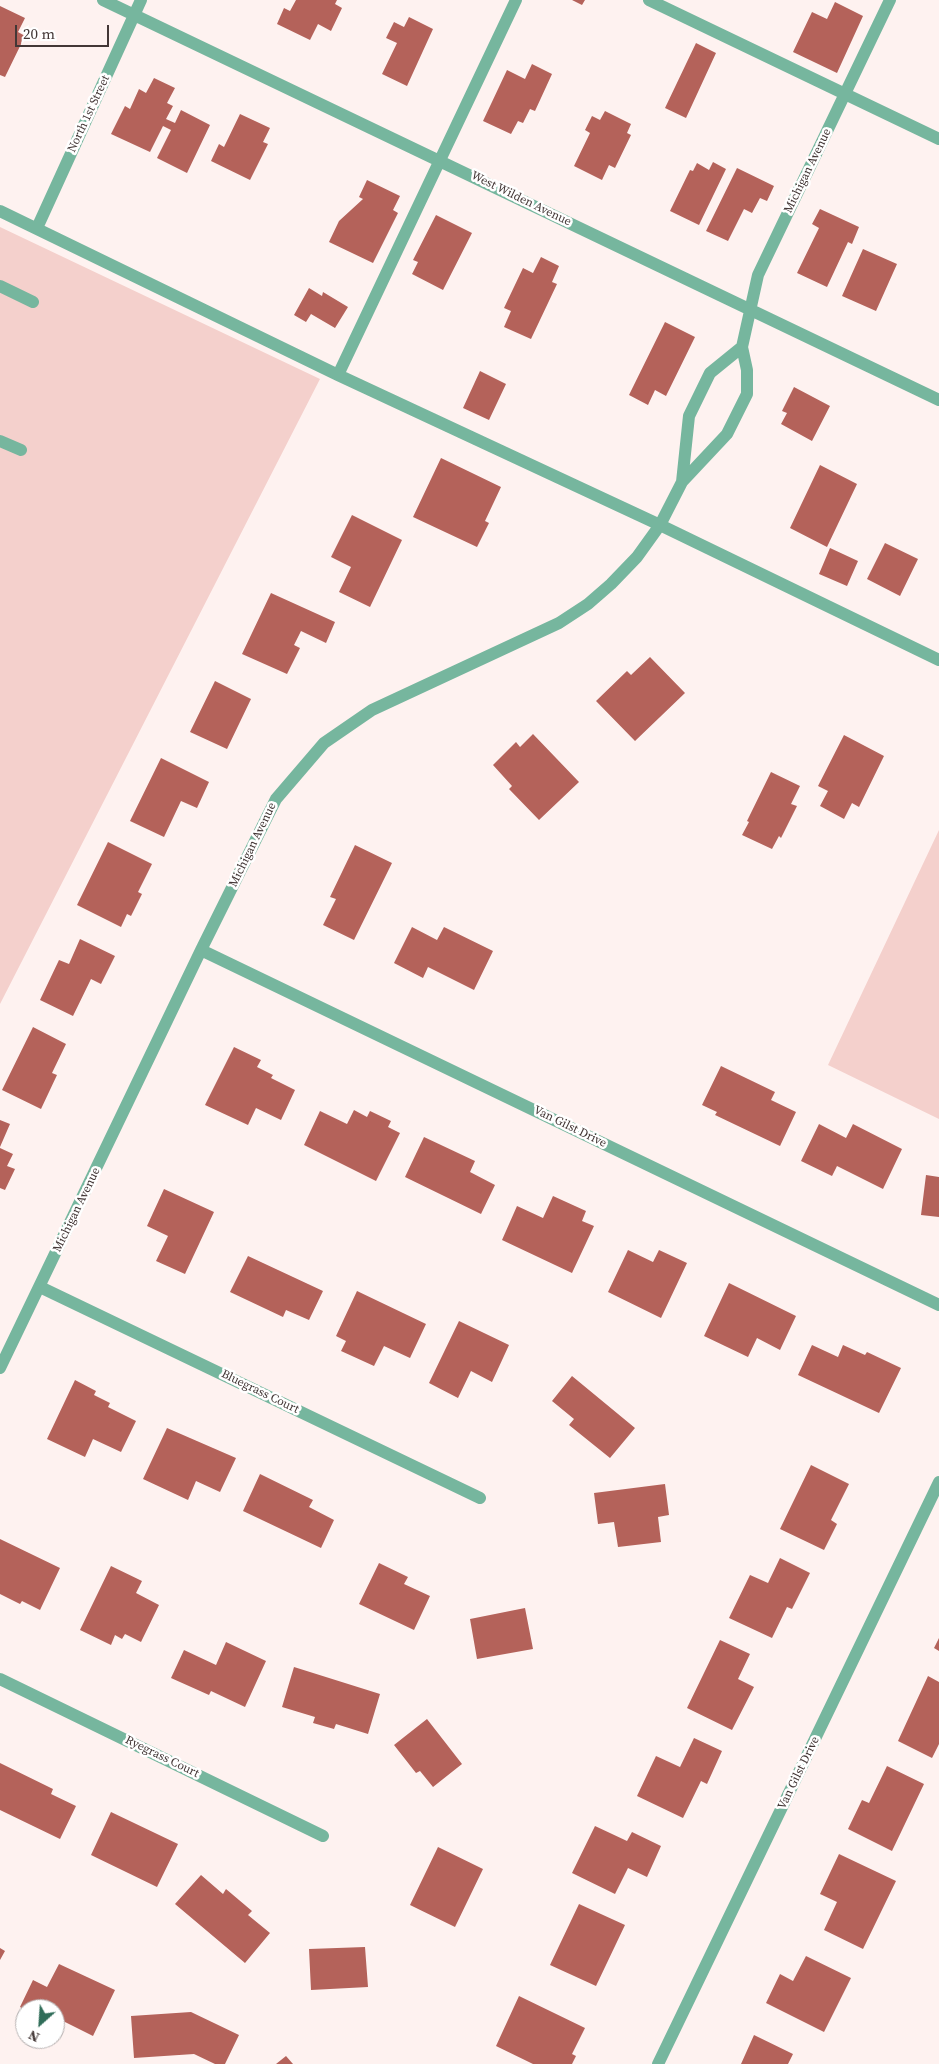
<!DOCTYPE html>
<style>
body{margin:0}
#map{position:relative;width:939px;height:2064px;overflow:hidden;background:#fef2f0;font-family:"Source Serif 4",serif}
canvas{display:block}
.north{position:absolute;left:15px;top:1999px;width:50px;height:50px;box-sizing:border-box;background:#fff;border:1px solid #b4afaf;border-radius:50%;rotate:206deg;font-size:14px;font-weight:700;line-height:20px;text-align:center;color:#433736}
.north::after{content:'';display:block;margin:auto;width:18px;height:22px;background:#306d59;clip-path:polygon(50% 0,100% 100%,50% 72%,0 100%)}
.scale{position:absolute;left:15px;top:25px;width:94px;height:22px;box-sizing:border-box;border:2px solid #433736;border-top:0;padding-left:6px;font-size:15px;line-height:18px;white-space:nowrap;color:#433736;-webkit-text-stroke:4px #fff;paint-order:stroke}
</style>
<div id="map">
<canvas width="939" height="2064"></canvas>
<div class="north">N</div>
<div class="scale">20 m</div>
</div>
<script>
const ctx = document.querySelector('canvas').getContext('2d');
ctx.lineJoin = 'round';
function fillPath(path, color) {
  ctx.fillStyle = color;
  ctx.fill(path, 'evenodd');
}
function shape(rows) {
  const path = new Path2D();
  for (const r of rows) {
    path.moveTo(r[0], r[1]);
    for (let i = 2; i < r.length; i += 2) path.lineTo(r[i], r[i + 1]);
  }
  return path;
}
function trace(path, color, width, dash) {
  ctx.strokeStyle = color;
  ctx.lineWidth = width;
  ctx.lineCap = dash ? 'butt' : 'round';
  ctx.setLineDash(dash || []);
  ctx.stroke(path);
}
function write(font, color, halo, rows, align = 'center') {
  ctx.font = font + ' "Source Serif 4",serif';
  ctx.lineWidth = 5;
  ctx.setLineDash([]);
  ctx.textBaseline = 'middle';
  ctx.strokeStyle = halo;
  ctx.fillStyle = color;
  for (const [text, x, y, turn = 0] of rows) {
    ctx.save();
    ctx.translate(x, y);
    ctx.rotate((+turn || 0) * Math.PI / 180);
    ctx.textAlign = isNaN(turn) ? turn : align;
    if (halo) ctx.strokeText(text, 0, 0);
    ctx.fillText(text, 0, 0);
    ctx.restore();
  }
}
fillPath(shape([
 [0,227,320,379,0,1004],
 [939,830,939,1119,828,1065]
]), '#f4d0cc');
fillPath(shape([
 [296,0,337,0,335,4,342,8,331,31,318,24,310,40,277,24,284,8,290,11],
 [572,0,585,0,582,5],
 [835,2,863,16,837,73,793,52,812,12,827,19],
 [0,6,25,18,18,32,25,36,5,77,0,75],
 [409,17,433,29,407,86,382,74,397,43,386,38,394,22,404,27],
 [696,43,716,53,686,118,665,108],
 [532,64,552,74,535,111,530,109,523,123,518,121,511,134,483,121,507,70,525,79],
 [154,78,175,88,167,103,173,106,166,119,175,123,181,110,210,125,187,173,157,158,171,130,163,126,150,152,111,134,125,106,130,109,139,89,146,93],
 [605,111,631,124,627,133,631,135,615,168,609,165,602,180,574,166,590,133,585,130,592,116,600,120],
 [240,114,270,128,263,142,268,144,250,180,211,161,219,144,224,147],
 [713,162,726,169,699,225,670,211,690,170,693,171,697,163,709,170],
 [737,168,774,186,767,201,760,198,752,213,744,209,728,241,706,231],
 [367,180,400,196,393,210,398,213,373,263,329,242,339,221,363,199,359,197],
 [820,209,859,227,852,244,848,242,827,287,797,273,819,228,812,224],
 [436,215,472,233,443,290,412,274,418,262,413,260],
 [863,249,897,264,876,311,842,296],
 [541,257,559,266,552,282,557,284,531,339,504,327,511,311,504,308,523,268,533,273],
 [309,288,322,296,323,292,348,307,335,328,311,314,306,322,294,315],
 [665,322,695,337,666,396,655,390,648,405,629,395],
 [480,371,506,384,489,420,463,408],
 [794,387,830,406,812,441,781,424,787,413,782,411],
 [441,458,501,487,485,521,489,523,477,547,413,517],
 [820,465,857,484,827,547,790,528],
 [352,515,402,540,370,607,339,592,351,567,331,557],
 [885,543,918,559,900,596,867,579],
 [830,548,858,561,847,586,819,574],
 [271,593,335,622,326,643,301,631,294,645,300,648,287,674,242,654],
 [650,657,685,693,635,741,596,701,627,671,631,675],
 [215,681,251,699,227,749,190,732],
 [533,734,579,782,539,820,509,789,512,786,493,765,516,742,520,747],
 [844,735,884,756,859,807,852,803,844,819,820,806,828,791,818,786],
 [161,758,209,782,197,808,181,801,164,837,130,821],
 [771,772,800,786,791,804,797,806,781,838,779,836,772,849,742,835,749,822,747,821],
 [108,842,152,864,138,892,142,894,131,916,127,914,121,927,77,905],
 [355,845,392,863,354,940,323,925,336,899,330,897],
 [412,927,437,940,444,927,493,951,474,990,428,967,423,978,394,963],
 [80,939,115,956,101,984,91,979,73,1016,40,1000,59,960,69,964],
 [33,1027,66,1044,52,1073,57,1075,41,1109,2,1090],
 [234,1047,261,1060,257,1067,273,1075,271,1078,295,1090,281,1120,256,1108,248,1125,205,1105],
 [721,1066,775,1092,771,1100,796,1112,780,1146,715,1115,717,1112,702,1105],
 [354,1110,367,1117,370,1111,391,1121,388,1127,400,1133,376,1181,304,1145,320,1111,347,1124],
 [0,1120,10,1124,0,1147],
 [819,1124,846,1138,853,1124,902,1149,883,1189,837,1166,832,1176,801,1161],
 [424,1137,475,1161,470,1172,495,1185,481,1214,405,1177],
 [0,1148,13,1154,7,1166,15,1169,5,1190,0,1188],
 [926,1175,939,1177,939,1217,921,1215],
 [164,1189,214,1212,185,1274,156,1261,168,1236,147,1226],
 [553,1196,586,1211,582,1221,594,1226,572,1273,502,1240,517,1206,543,1218],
 [628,1250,653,1262,659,1250,687,1263,661,1318,608,1292],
 [248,1256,323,1291,309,1320,286,1310,283,1317,230,1292],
 [729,1283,796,1316,780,1350,757,1338,748,1357,704,1336],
 [357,1291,426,1324,410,1358,384,1346,374,1366,341,1351,346,1341,336,1336],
 [459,1321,509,1345,492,1382,471,1371,458,1398,429,1383],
 [812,1345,838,1357,843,1345,865,1355,867,1352,901,1368,879,1413,798,1375],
 [572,1376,635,1428,610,1458,569,1425,574,1419,552,1401],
 [75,1380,96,1391,94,1395,110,1403,108,1407,136,1421,121,1452,93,1439,85,1457,47,1439],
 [167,1428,236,1458,220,1492,196,1481,188,1500,143,1479],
 [811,1465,849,1484,831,1520,837,1524,824,1550,780,1529],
 [260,1474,313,1500,309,1507,334,1520,321,1548,243,1511],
 [665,1484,669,1515,658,1517,661,1542,618,1547,614,1522,598,1524,594,1493],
 [0,1539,60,1568,40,1610,22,1601,20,1604,0,1594],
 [780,1558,810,1573,792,1609,787,1607,772,1638,729,1618,750,1575,768,1583],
 [379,1563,408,1577,404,1584,430,1596,414,1630,359,1604],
 [111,1566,142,1581,136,1593,159,1605,141,1642,125,1634,122,1639,115,1635,111,1645,80,1630],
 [525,1608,533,1649,477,1659,470,1619],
 [939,1638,939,1651,934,1648],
 [720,1640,750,1654,738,1679,754,1687,732,1730,687,1708],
 [226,1642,266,1661,245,1707,211,1691,209,1695,171,1678,184,1650,216,1665],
 [294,1667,380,1694,368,1734,336,1724,334,1729,313,1723,315,1717,282,1707],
 [928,1676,939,1682,939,1744,932,1758,898,1741],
 [427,1719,462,1764,433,1787,420,1771,416,1773,394,1745],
 [694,1738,722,1751,707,1784,701,1781,683,1818,637,1796,656,1756,680,1767],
 [0,1763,53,1789,51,1794,76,1806,60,1839,0,1810],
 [887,1766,924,1784,892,1851,848,1829,862,1800,869,1803],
 [111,1812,178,1844,157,1887,91,1855],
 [595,1826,627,1841,632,1832,661,1846,647,1877,628,1868,615,1894,572,1873],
 [438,1847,483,1869,455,1927,410,1905],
 [839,1854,896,1881,863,1949,824,1930,837,1902,820,1894],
 [201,1875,223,1894,226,1889,252,1911,248,1915,270,1933,245,1963,175,1904],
 [579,1904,625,1925,596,1986,550,1965],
 [365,1947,368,1987,311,1990,309,1949],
 [0,1948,5,1951,0,1960],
 [806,1956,851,1978,824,2032,766,2003,780,1974,793,1981],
 [59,1964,115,1990,93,2036,55,2017,55,2009,25,2010,20,2007,33,1980,47,1987],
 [519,1996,585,2028,572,2054,576,2056,572,2064,533,2064,496,2046],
 [191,2012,239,2035,225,2064,215,2064,194,2054,134,2058,131,2016],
 [754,2035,793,2054,788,2064,741,2064],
 [286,2056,293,2064,276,2064]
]), '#b4625a');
trace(shape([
 [103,0,939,400],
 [649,0,939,139],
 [0,211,338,375,660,525,939,660],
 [37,228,141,0],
 [0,286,33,302],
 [338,375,516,0],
 [0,441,21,450],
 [682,482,689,416,710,373,742,347],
 [201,950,939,1305],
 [40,1287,480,1498],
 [0,1368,201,950,276,799,324,743,372,710,559,623,588,604,611,584,637,557,660,525,682,482,727,434,747,394,747,370,742,347,758,275,890,0],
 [0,1679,323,1836],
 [658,2064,939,1482]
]), '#76b69e', 12);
write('12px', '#433736', '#fff', [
 ["North 1st Street",89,114,-65],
 ["Michigan Avenue",808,171,-64],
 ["West Wilden Avenue",521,199,26],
 ["Michigan Avenue",253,845,-64],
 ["Van Gilst Drive",570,1127,26],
 ["Michigan Avenue",77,1210,-64],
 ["Bluegrass Court",260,1392,26],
 ["Ryegrass Court",162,1757,26],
 ["Van Gilst Drive",799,1773,-64]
]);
</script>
